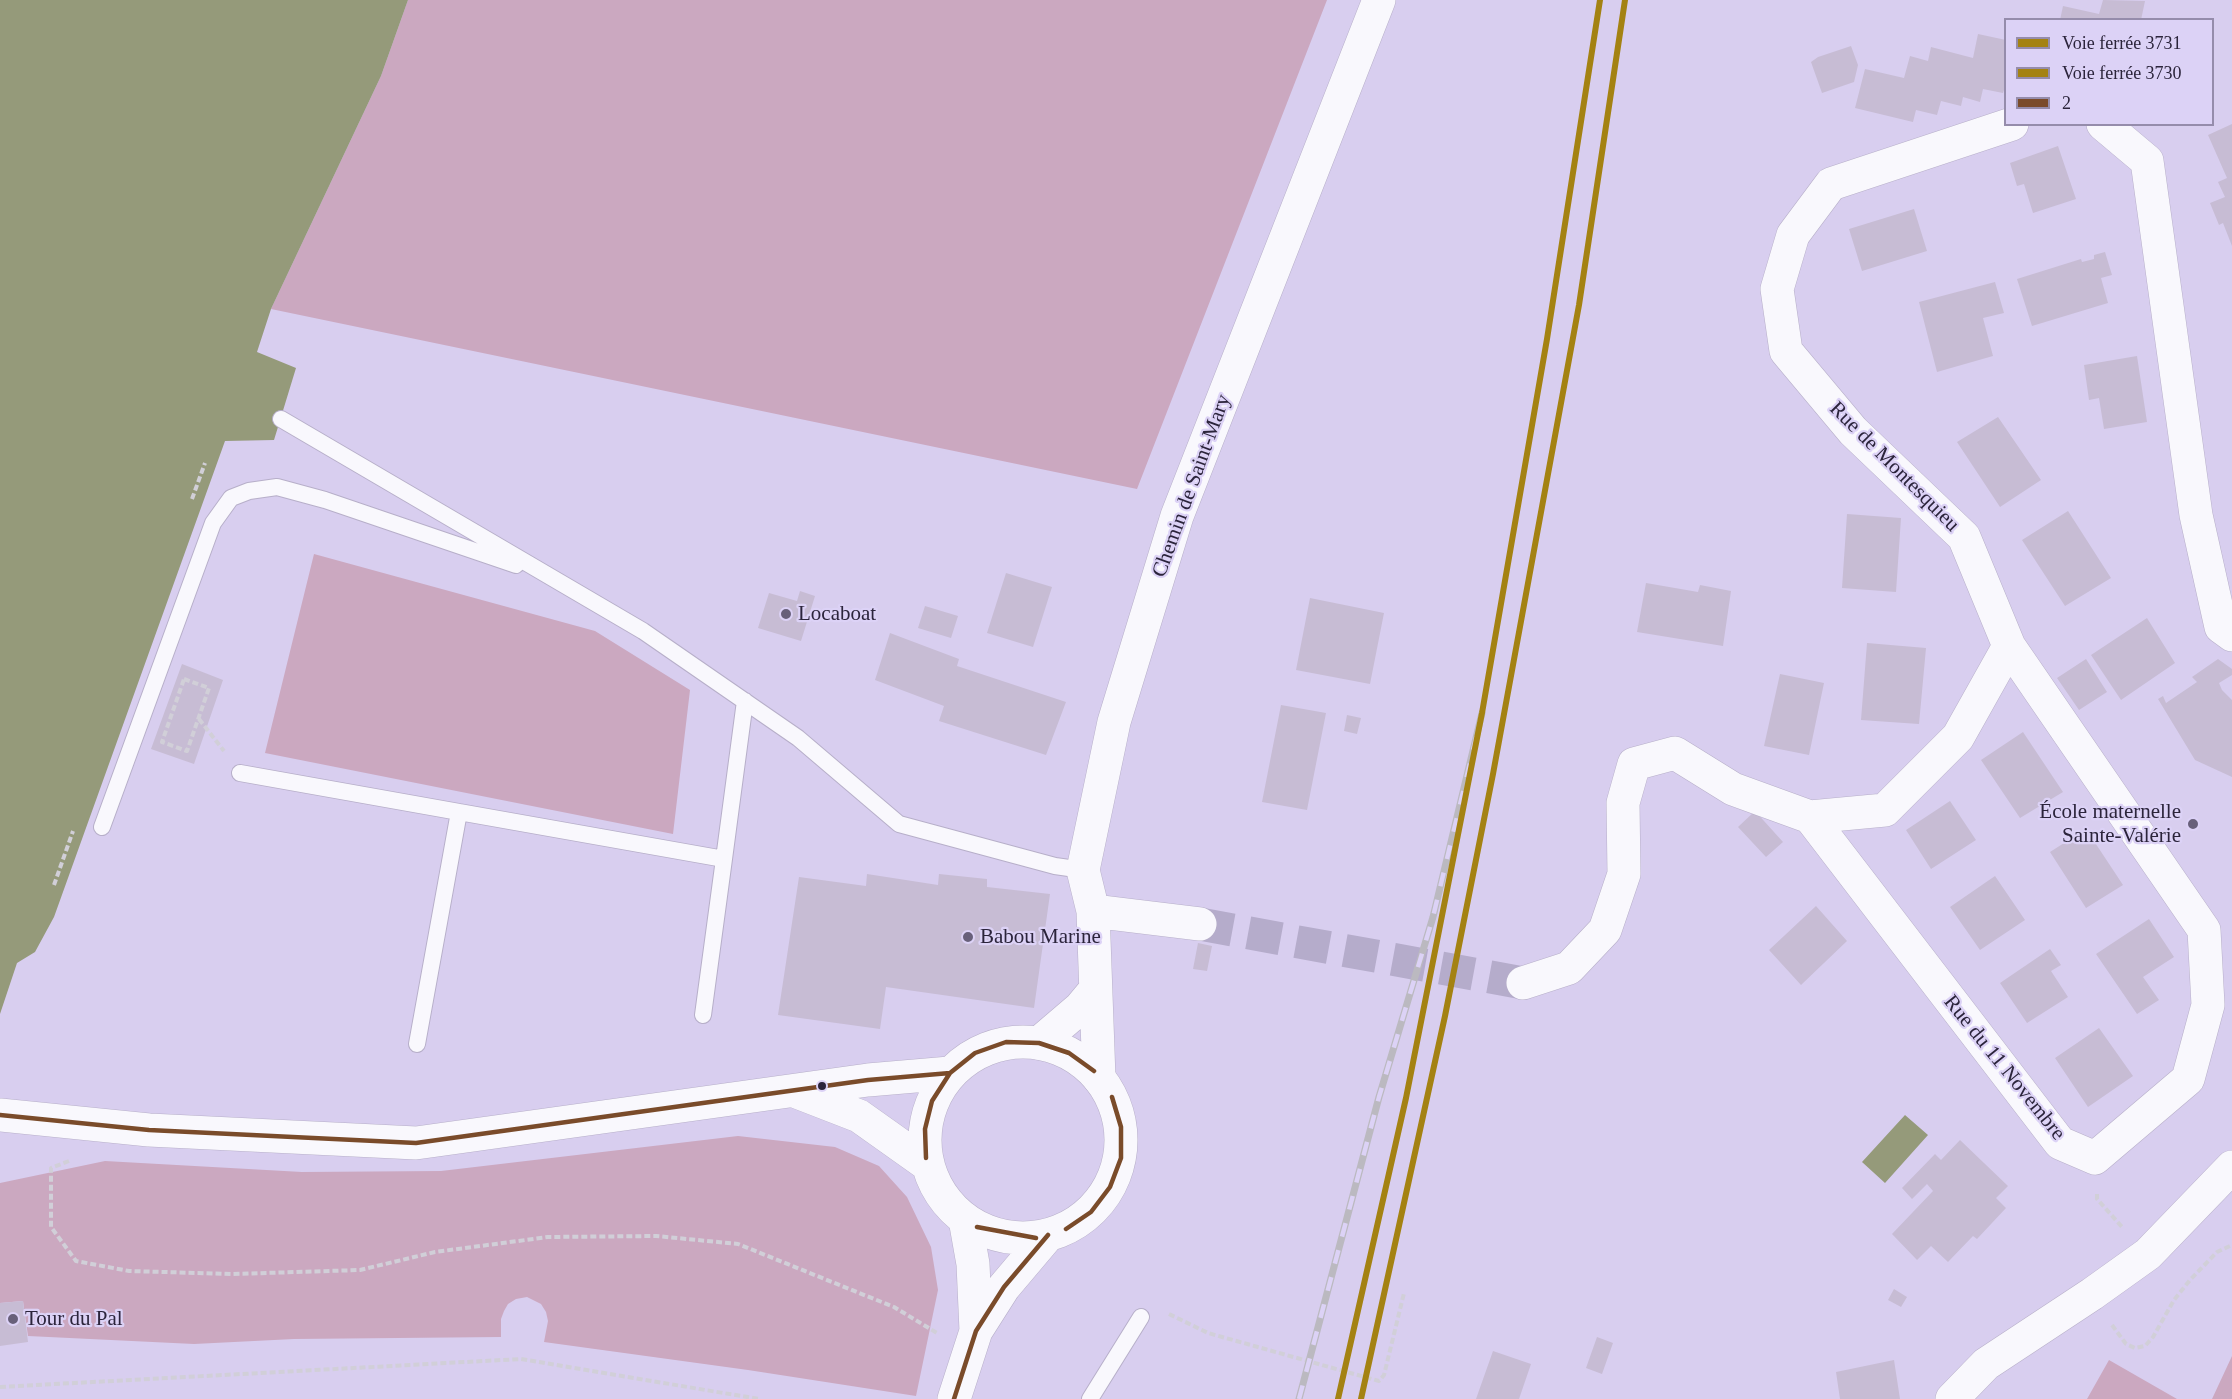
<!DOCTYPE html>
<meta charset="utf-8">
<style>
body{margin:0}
#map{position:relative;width:2232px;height:1399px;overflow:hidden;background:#d8ceef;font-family:"Times New Roman",serif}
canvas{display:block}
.legend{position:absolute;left:2004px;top:18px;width:210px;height:108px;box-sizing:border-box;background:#dcd2f6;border:2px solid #958cab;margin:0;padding:8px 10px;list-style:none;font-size:18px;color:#2b243b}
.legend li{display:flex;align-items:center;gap:12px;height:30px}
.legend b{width:30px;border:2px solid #958cab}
</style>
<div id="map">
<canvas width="2232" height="1399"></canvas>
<ul class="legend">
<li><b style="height:8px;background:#a48212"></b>Voie ferrée 3731</li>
<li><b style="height:8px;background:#a48212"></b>Voie ferrée 3730</li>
<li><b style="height:8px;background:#7a4b2a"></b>2</li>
</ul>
</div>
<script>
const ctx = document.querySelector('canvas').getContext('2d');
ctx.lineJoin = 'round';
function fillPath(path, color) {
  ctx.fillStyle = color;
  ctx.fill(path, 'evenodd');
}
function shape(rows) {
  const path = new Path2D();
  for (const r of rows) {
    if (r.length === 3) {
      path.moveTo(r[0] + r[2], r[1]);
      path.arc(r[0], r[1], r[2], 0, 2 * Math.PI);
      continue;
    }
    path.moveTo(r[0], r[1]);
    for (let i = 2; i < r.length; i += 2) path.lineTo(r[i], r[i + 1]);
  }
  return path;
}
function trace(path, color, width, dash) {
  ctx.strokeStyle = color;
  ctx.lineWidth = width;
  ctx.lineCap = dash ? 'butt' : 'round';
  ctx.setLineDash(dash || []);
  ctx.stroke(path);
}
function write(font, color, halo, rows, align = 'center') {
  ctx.font = font + ' "Times New Roman",serif';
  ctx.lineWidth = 4.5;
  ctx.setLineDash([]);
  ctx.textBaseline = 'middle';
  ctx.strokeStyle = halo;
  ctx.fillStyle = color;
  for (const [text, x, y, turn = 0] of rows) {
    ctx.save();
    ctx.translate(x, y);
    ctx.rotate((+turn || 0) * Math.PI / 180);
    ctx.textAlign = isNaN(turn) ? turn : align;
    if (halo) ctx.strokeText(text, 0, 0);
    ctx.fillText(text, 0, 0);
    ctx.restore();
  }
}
fillPath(shape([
 [408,0,1327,0,1137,489,271,309,381,76],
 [314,554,595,631,690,690,673,834,265,753],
 [738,1136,835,1147,879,1166,907,1197,931,1247,938,1290,916,1396,748,1370,544,1342,548,1321,546,1312,541,1304,527,1297,516,1299,508,1304,504,1311,501,1319,501,1337,294,1339,194,1344,28,1336,23,1301,0,1303,0,1183,105,1161,302,1172,441,1171],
 [2232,1356,2232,1399,2212,1399],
 [2109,1360,2177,1399,2087,1399]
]), '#cba8c0');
fillPath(shape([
 [0,0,408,0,381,76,271,309,257,352,296,368,274,440,225,441,54,917,35,952,17,963,0,1014],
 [1905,1115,1928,1135,1885,1183,1862,1162]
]), '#959a7a');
fillPath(shape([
 [2103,0,2145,1,2141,20,2060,20,2063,6,2099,14],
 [1978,34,2006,40,2006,84,2003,93,1983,89,1980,102,1963,97,1961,106,1941,101,1937,115,1916,110,1913,122,1855,108,1865,69,1904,78,1910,56,1928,61,1931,47,1973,58],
 [1851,46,1858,65,1854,82,1822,93,1811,62,1818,57],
 [2232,124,2232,246,2223,223,2219,225,2210,203,2225,197,2218,182,2227,178,2208,135],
 [2058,146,2076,199,2033,213,2024,184,2017,186,2010,163],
 [1914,209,1927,251,1862,271,1849,229],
 [2105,252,2112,275,2101,278,2108,303,2032,326,2017,279,2081,259,2082,262,2094,259,2094,255],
 [1995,282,2004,313,1983,318,1993,356,1937,372,1919,302],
 [2137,356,2147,422,2104,429,2099,398,2089,400,2084,365],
 [1998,417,2041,480,2000,507,1957,442],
 [2068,511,2111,578,2065,606,2022,540],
 [1847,514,1901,518,1896,592,1842,588],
 [1006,573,1052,587,1033,647,987,633],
 [1646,583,1698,592,1700,585,1731,591,1723,646,1637,632],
 [800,591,815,596,801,641,758,628,769,593,797,601],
 [1310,598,1384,613,1370,684,1296,670],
 [925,606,958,616,951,638,918,628],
 [2147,618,2175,663,2121,700,2091,655],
 [890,633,959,659,957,666,1066,702,1046,755,939,721,944,706,875,680],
 [1867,643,1926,648,1919,724,1861,720],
 [2086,659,2107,692,2079,710,2057,678],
 [2218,659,2232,669,2232,675,2219,683,2222,690,2232,700,2232,777,2195,760,2158,699,2163,696,2166,703,2197,682,2192,677],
 [182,664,223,680,194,764,151,749],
 [1780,674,1824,683,1809,755,1764,746],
 [1281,705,1326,713,1307,810,1262,802],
 [1347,715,1361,718,1357,734,1344,731],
 [2023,732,2063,792,2020,818,1981,760],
 [1950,801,1976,840,1931,869,1906,830],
 [1755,811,1783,842,1766,857,1738,827],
 [2086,829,2123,885,2086,908,2050,852],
 [867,874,938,885,939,874,987,879,987,887,1050,894,1034,1008,886,987,880,1029,778,1015,799,877,866,886],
 [1995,876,2025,920,1980,950,1950,907],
 [1816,906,1847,941,1801,985,1769,950],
 [2149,919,2174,957,2143,977,2159,1000,2137,1014,2096,954],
 [1198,943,1212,946,1207,971,1193,969],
 [2050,949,2061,965,2051,971,2068,997,2027,1023,2000,983],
 [2099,1028,2133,1076,2088,1107,2055,1058],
 [1960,1140,2008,1186,1996,1198,2006,1208,1977,1239,1973,1236,1948,1262,1931,1246,1917,1260,1892,1234,1933,1191,1927,1184,1912,1199,1902,1188,1935,1154,1941,1160],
 [1894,1289,1907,1297,1901,1307,1888,1300],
 [23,1301,28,1342,0,1346,0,1303],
 [1597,1337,1613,1343,1602,1374,1586,1368],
 [1493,1351,1531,1364,1519,1399,1476,1399],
 [1894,1360,1900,1399,1840,1399,1836,1372]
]), '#c7bcd4');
trace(shape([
 [1200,924,1523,983]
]), '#b5accb', 33, [33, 16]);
const service = shape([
 [281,419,643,631,798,738,899,824,1055,866,1083,870],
 [240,773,459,812],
 [102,827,213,523,231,498,249,491,277,487,325,500,516,565],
 [703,1015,724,859],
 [417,1044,459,812,724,859,745,701],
 [1090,1399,1141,1317]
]);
const minor = shape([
 [2103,124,2147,161,2196,515,2221,627,2232,635],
 [1810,817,2060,1143,2095,1158,2188,1079,2208,1005,2204,930,2009,646],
 [1093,911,1200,924],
 [1523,983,1569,968,1605,930,1624,874,1623,803,1634,764,1675,753,1733,789,1810,817,1885,810,1958,737,2009,646,1964,537,1853,431,1786,351,1777,289,1793,235,1831,184,2012,124],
 [1039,1043,1080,1008,1095,990],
 [1099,1078,1093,911,1083,870,1114,722,1177,516,1379,0],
 [1952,1399,1986,1364,2092,1294,2148,1254,2232,1167]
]);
const tertiary = shape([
 [1023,1140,98],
 [797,1092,859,1116,928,1165],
 [0,1115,149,1130,416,1143,868,1080,950,1073],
 [965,1219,973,1264,976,1331],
 [954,1399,976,1331,1004,1287,1048,1235]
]);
trace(service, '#b7afc9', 18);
trace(minor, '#b7afc9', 34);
trace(tertiary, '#b7afc9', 34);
trace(shape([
 [192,499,205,463],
 [184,679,209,688,187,751,162,742,184,679],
 [199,719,224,751],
 [54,885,73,831],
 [69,1161,51,1168,51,1227,76,1261,129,1271,233,1274,360,1270,435,1252,548,1237,656,1236,738,1244,894,1307,937,1333],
 [2097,1194,2097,1199,2123,1228],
 [1169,1314,1208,1333,1379,1381,1384,1375,1404,1293],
 [2112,1325,2126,1344,2135,1348,2145,1346,2153,1337,2174,1300,2190,1280,2217,1252,2232,1245],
 [0,1387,521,1359,759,1399]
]), '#d1cfd8', 4, [6, 3]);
trace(service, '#f9f8fd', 16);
trace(minor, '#f9f8fd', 33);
trace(tertiary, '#f9f8fd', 33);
const rail = shape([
 [1299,1399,1379,1097,1433,917,1482,713]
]);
trace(rail, '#bbb9c0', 7);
trace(rail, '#dcd2f6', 4.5, [14]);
trace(shape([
 [0,1115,149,1130,416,1143,868,1080,950,1073],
 [926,1158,925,1129,932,1101,950,1073,975,1053,1006,1042,1039,1043,1069,1053,1094,1071],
 [977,1227,1036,1238],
 [1066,1229,1091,1212,1110,1187,1121,1158,1121,1127,1112,1097],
 [954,1399,976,1331,1004,1287,1048,1235]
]), '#7a4b2a', 4.5);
trace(shape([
 [1361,1399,1445,1016,1493,774,1579,305,1625,0]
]), '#a48212', 6);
trace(shape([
 [1338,1399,1406,1098,1482,713,1547,339,1600,0]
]), '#a48212', 6);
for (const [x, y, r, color] of [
 [786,614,6,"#68607a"],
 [2193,824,6,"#68607a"],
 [968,937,6,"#68607a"],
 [822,1086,5,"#2b243b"],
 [13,1319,6,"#68607a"]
]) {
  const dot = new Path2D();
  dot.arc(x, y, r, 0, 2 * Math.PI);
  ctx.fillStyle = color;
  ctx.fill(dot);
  trace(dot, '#dcd2f6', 2);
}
write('21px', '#2b243b', '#dcd2f6', [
 ["Rue de Montesquieu",1894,467,45],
 ["Chemin de Saint-Mary",1192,486,-70],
 ["Rue du 11 Novembre",2004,1068,51]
]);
write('21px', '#2b243b', '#dcd2f6', [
 ["Locaboat",798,614],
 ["École maternelle",2181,812,"right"],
 ["Sainte-Valérie",2181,836,"right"],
 ["Babou Marine",980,937],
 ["Tour du Pal",25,1319]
], 'left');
</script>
